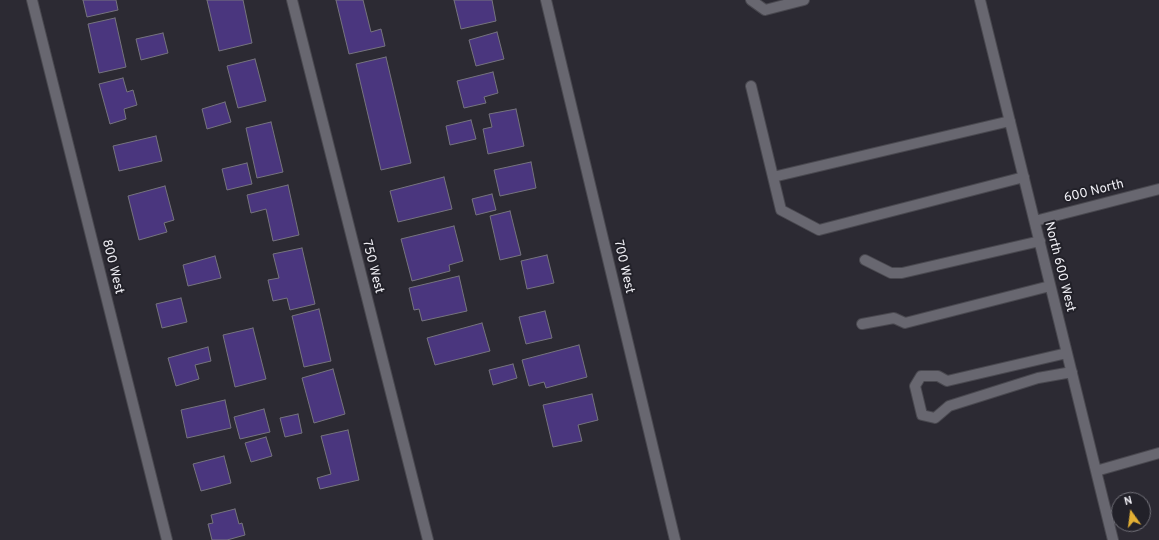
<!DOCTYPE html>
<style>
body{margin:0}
#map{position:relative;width:1159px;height:540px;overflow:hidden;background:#2c2a33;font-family:Overpass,sans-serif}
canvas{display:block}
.north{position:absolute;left:1111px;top:492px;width:40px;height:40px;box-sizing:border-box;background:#222129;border:1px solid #74737b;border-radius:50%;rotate:346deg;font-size:11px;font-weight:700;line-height:16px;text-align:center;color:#f0eff5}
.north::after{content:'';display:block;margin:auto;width:14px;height:18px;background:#e2af34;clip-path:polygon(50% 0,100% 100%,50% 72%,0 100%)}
</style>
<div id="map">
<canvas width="1159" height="540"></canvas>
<div class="north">N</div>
</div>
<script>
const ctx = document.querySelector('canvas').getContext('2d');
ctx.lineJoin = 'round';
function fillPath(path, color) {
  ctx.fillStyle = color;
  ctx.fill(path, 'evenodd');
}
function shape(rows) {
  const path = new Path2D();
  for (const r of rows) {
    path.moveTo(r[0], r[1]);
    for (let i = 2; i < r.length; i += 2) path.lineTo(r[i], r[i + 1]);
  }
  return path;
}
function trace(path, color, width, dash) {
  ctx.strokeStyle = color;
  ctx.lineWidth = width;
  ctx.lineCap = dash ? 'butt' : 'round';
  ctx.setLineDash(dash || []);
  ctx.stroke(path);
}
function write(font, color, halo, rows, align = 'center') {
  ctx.font = font + ' Overpass,sans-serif';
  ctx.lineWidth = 4;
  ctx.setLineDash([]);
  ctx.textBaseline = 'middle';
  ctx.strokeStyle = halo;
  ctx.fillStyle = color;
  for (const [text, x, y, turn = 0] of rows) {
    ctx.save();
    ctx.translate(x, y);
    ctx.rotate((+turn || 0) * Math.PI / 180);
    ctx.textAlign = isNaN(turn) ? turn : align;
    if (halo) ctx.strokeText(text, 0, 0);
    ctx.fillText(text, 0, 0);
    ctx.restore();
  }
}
const building = shape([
 [83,0,116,0,118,10,87,17,83,0],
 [207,0,243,0,252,43,219,51,207,0],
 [336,0,363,0,371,32,381,29,385,46,349,54,336,0],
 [454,0,492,0,496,21,461,29,454,0],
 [115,18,126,67,99,73,88,24,115,18],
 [497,32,504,59,476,66,469,40,497,32],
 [163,33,168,53,141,60,136,39,163,33],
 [386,57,411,163,381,170,356,64,386,57],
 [255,59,266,101,238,108,227,66,255,59],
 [493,72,498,93,484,97,486,103,464,108,457,81,493,72],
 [123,78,127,92,133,90,137,105,124,109,126,119,110,124,99,84,123,78],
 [225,102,231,122,207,129,202,109,225,102],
 [516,109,524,146,488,154,483,129,492,127,489,114,516,109],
 [471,120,476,139,450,145,446,126,471,120],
 [271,122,283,172,257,178,246,128,271,122],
 [156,136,162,161,119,171,113,146,156,136],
 [531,162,536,188,500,196,494,170,531,162],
 [247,163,252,184,227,190,222,169,247,163],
 [444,177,452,209,398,222,390,191,444,177],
 [288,185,299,235,273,241,266,209,251,213,247,195,288,185],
 [165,186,174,220,164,223,167,232,139,240,128,196,165,186],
 [492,194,496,210,476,215,472,199,492,194],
 [510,211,521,255,500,260,490,216,510,211],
 [454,226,463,261,449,265,450,271,412,281,401,239,454,226],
 [302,248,315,304,290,310,287,298,273,301,268,280,279,278,273,254,302,248],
 [547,255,554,283,527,289,521,261,547,255],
 [215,256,221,278,188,286,183,265,215,256],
 [459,276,467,311,422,321,419,309,414,310,409,288,459,276],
 [181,298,187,322,162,328,156,304,181,298],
 [319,309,331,361,304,367,292,316,319,309],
 [545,311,552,338,526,344,519,317,545,311],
 [482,323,490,351,435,365,427,338,482,323],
 [253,328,266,379,235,387,223,335,253,328],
 [579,345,587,377,546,388,544,382,529,386,522,360,579,345],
 [208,347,211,361,195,365,199,379,176,386,168,358,208,347],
 [513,364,517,378,493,385,489,370,513,364],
 [333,369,345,414,314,423,302,378,333,369],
 [592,394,598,420,578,425,582,441,553,447,543,405,592,394],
 [225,400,231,428,187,438,181,410,225,400],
 [264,409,270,432,240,439,234,417,264,409],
 [298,414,302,433,285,437,280,418,298,414],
 [348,430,359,480,320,489,317,478,331,474,321,436,348,430],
 [266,437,272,456,251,462,245,443,266,437],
 [224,456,231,483,201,491,193,464,224,456],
 [235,509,239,524,242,523,245,535,227,540,212,540,208,524,213,523,211,515,235,509]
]);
fillPath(building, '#4a367e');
trace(building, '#76747e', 1);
const minor = shape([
 [32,0,167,540],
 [292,0,428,540],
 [546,0,675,540],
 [751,0,765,10,804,0],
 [980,0,1113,540],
 [751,86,781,210,819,230,1024,177],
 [773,177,1010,121],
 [1035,221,1159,189],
 [865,260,891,273,902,273,1040,241],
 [862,324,894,318,905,323,1050,286],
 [1067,353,947,381,938,376,921,376,915,386,922,415,935,418,949,406,1038,378,1072,372],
 [1096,471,1159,453]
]);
trace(minor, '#49484f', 12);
trace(minor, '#686770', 10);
write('13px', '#f0eff5', '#222129', [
 ["600 North",1094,192,-14],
 ["800 West",112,267,76],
 ["750 West",372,267,76],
 ["700 West",623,267,77],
 ["North 600 West",1059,267,76]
]);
</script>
